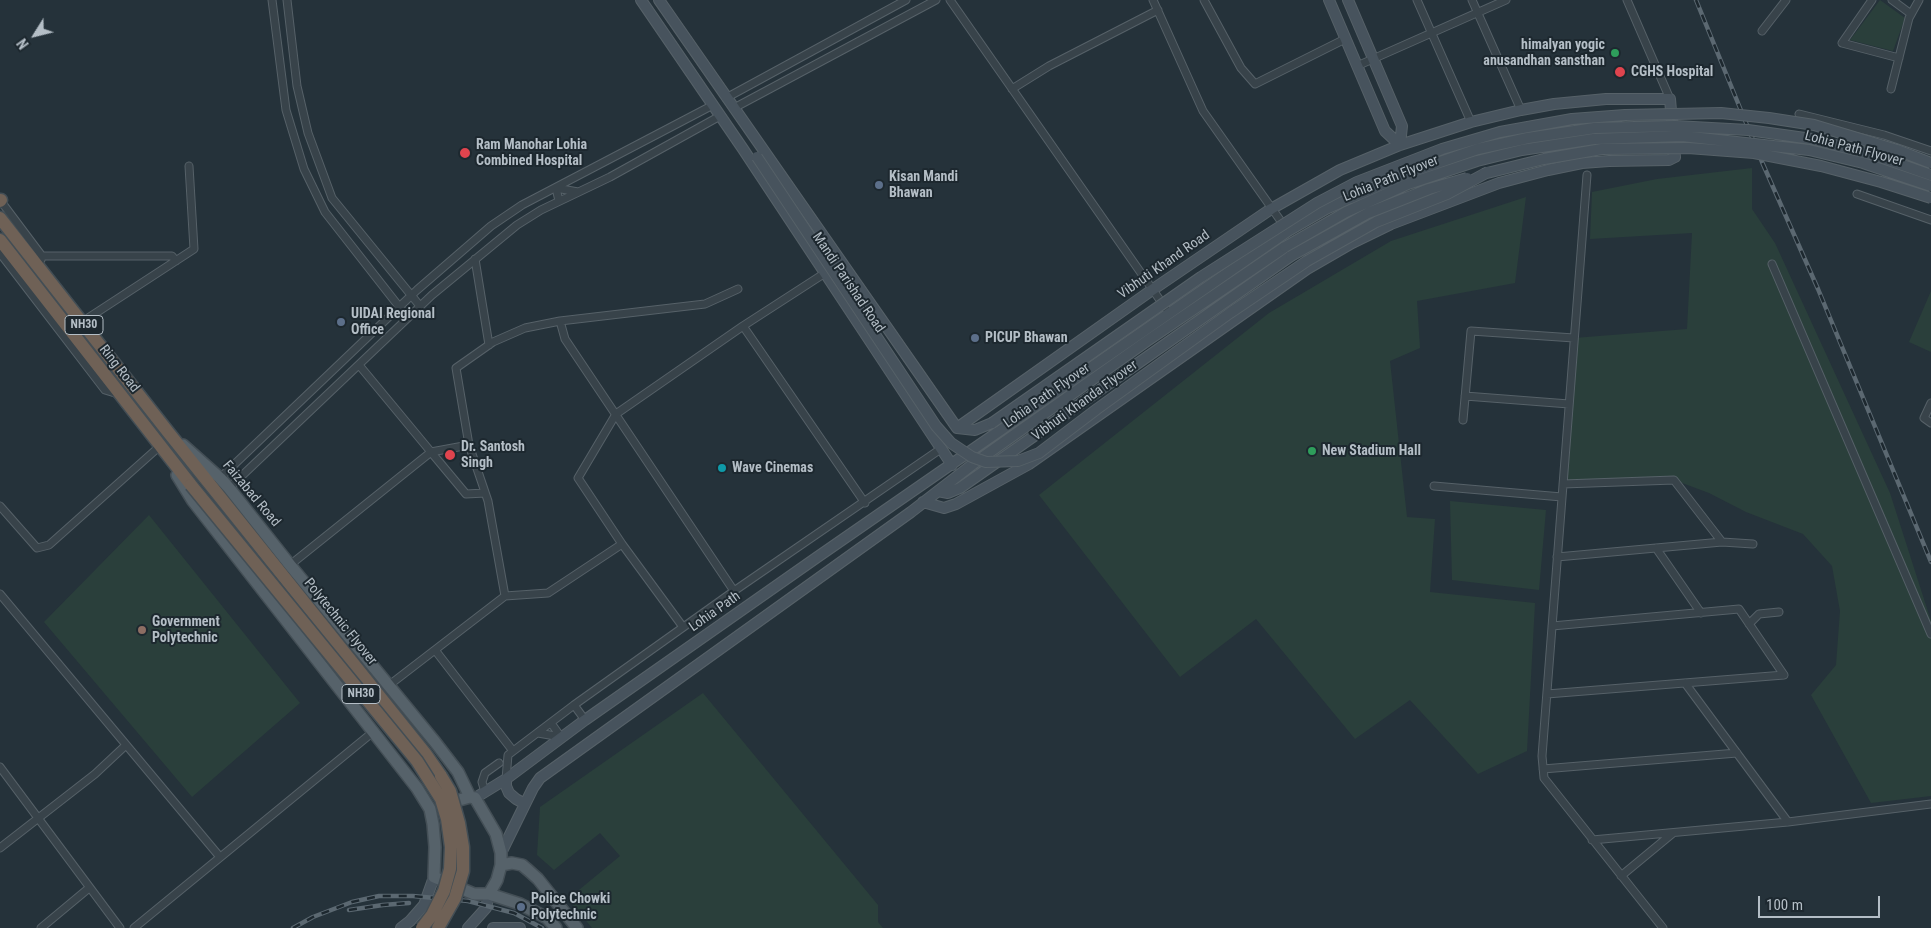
<!DOCTYPE html>
<style>
body{margin:0}
#map{position:relative;width:1931px;height:928px;overflow:hidden;background:#25323a;font-family:"Roboto Condensed",sans-serif}
canvas{display:block}
.north{position:absolute;left:10px;top:10px;width:50px;height:50px;-webkit-text-stroke:4px #1d282f;paint-order:stroke;rotate:234deg;font-size:14px;font-weight:700;line-height:20px;text-align:center;color:#b4bec6}
.north::after{content:'';display:block;margin:auto;width:18px;height:22px;background:#b4bec6;clip-path:polygon(50% 0,100% 100%,50% 72%,0 100%)}
.scale{position:absolute;left:1758px;top:896px;width:122px;height:22px;box-sizing:border-box;border:2px solid #b4bec6;border-top:0;padding-left:6px;font-size:15px;line-height:18px;white-space:nowrap;color:#b4bec6;-webkit-text-stroke:4px #1d282f;paint-order:stroke}
</style>
<div id="map">
<canvas width="1931" height="928"></canvas>
<div class="north">N</div>
<div class="scale">100 m</div>
</div>
<script>
const ctx = document.querySelector('canvas').getContext('2d');
ctx.lineJoin = 'round';
function fillPath(path, color) {
  ctx.fillStyle = color;
  ctx.fill(path, 'evenodd');
}
function shape(rows) {
  const path = new Path2D();
  for (const r of rows) {
    path.moveTo(r[0], r[1]);
    for (let i = 2; i < r.length; i += 2) path.lineTo(r[i], r[i + 1]);
  }
  return path;
}
function trace(path, color, width, dash) {
  ctx.strokeStyle = color;
  ctx.lineWidth = width;
  ctx.lineCap = dash ? 'butt' : 'round';
  ctx.setLineDash(dash || []);
  ctx.stroke(path);
}
function write(font, color, halo, rows, align = 'center') {
  ctx.font = font + ' "Roboto Condensed",sans-serif';
  ctx.lineWidth = 4;
  ctx.setLineDash([]);
  ctx.textBaseline = 'middle';
  ctx.strokeStyle = halo;
  ctx.fillStyle = color;
  for (const [text, x, y, turn = 0] of rows) {
    ctx.save();
    ctx.translate(x, y);
    ctx.rotate((+turn || 0) * Math.PI / 180);
    ctx.textAlign = isNaN(turn) ? turn : align;
    if (halo) ctx.strokeText(text, 0, 0);
    ctx.fillText(text, 0, 0);
    ctx.restore();
  }
}
fillPath(shape([
 [1880,0,1905,18,1893,51,1850,40],
 [1752,168,1752,209,1775,243,1890,493,1931,621,1931,796,1871,803,1811,695,1836,665,1840,611,1832,566,1803,534,1746,512,1709,493,1674,480,1563,484,1574,338,1687,329,1692,233,1590,239,1592,192,1657,179],
 [1526,197,1515,283,1417,301,1420,348,1390,361,1407,517,1435,519,1430,592,1535,603,1527,751,1478,774,1410,700,1355,739,1256,619,1180,677,1039,495,1269,313,1391,241],
 [1931,291,1931,352,1909,342],
 [1450,501,1546,510,1539,590,1452,580],
 [149,515,300,703,192,797,44,622],
 [703,693,878,905,878,922,883,928,592,928,568,899,620,856,600,833,554,870,537,855,540,807]
]), '#2a3f3b');
const street = shape([
 [272,0,286,110,304,169,325,212,408,318],
 [287,0,297,86,308,133,332,198,420,306],
 [950,0,1169,313],
 [1153,0,1203,111,1285,227],
 [1204,0,1241,68,1255,84,1345,39],
 [1417,0,1471,122],
 [1472,0,1521,110],
 [1627,0,1670,99],
 [1872,0,1842,43,1899,58],
 [1892,0,1911,14],
 [1762,31,1786,0],
 [1357,66,1506,0],
 [1012,89,1049,66,1158,10],
 [1891,89,1909,18,1919,0],
 [726,98,906,0],
 [734,108,936,0],
 [1799,114,1884,135,1931,151],
 [1587,175,1542,756,1544,778,1663,928],
 [1857,194,1931,220],
 [0,200,42,256,41,260],
 [559,201,556,188,578,192],
 [0,253,105,390,118,394],
 [42,256,172,256,176,261],
 [475,259,489,345],
 [1772,264,1931,634],
 [560,321,565,339,734,591],
 [82,322,194,249,189,166],
 [743,326,865,503],
 [1465,396,1569,404],
 [1931,403,1924,418,1931,423],
 [1463,420,1471,331,1574,338],
 [469,445,488,501,505,596],
 [220,478,417,290,491,226,522,205,713,105],
 [1563,484,1674,480,1722,542],
 [1434,486,1562,497],
 [229,488,432,295,517,225,541,210,610,177,720,116],
 [485,493,466,494,431,452,469,445,456,368,493,342,525,328,560,321,705,304,738,289],
 [0,506,37,548,49,545,160,446],
 [1656,548,1701,613],
 [1557,557,1722,542,1753,544],
 [290,565,431,452,359,365],
 [0,594,220,857],
 [1749,624,1759,614,1779,612],
 [1552,626,1739,609,1784,675],
 [683,627,622,544,578,478,616,414,743,326,825,273],
 [435,650,513,751],
 [1685,683,1788,822],
 [388,686,505,596,548,593,622,544],
 [1547,694,1784,675],
 [585,720,574,705,734,591,942,448],
 [551,723,561,737],
 [538,733,561,737],
 [0,767,120,928],
 [1543,769,1737,753],
 [506,779,508,755,574,705],
 [485,792,482,782,485,773,499,763],
 [1592,840,1788,822,1931,804],
 [0,848,95,774,126,745],
 [1621,876,1673,833],
 [41,928,89,888],
 [134,928,373,732]
]);
const secondary = shape([
 [641,0,743,149,952,465],
 [659,0,957,428],
 [1329,0,1385,131,1400,145],
 [1348,0,1402,126,1400,145],
 [957,428,975,430,992,423],
 [938,491,948,493,960,488,1291,256],
 [923,502,944,508,956,504,1029,464,1307,269,1352,243,1391,224,1499,183,1548,170,1582,163,1609,161,1669,160,1675,157,1670,99,1606,99,1554,104,1521,110,1471,122,1400,145,1340,170,1271,209,1152,290,957,428],
 [506,779,506,786,509,793,516,799,525,804],
 [475,798,506,779,585,720,816,558,1288,231,1326,209,1351,198],
 [501,853,533,788,540,778,911,512,973,464,1147,341,1285,247],
 [401,928,410,921,424,905,434,877],
 [468,928,486,908,489,894],
 [493,928,520,928]
]);
const primary = shape([
 [183,445,220,478,229,488,290,565,435,742,458,772,470,797],
 [177,475,193,501,417,788,430,809,433,824,435,847,434,877,474,894,489,894,520,904,547,918,556,928],
 [445,804,470,797,475,798,496,834,501,853,501,865,497,880,489,894],
 [501,865,512,863,522,865,528,870,538,879,577,928]
]);
const highway = shape([
 [0,201,1,200],
 [0,218,168,432,425,753,441,776],
 [0,240,191,485]
]);
trace(street, '#566168', 9);
trace(secondary, '#566168', 12);
trace(primary, '#444f56', 14);
trace(highway, '#434e55', 15);
trace(street, '#38434a', 7);
trace(secondary, '#47535d', 10);
trace(primary, '#56626a', 11);
trace(highway, '#6f6156', 12);
const rail = shape([
 [1696,0,1762,162,1818,289,1931,562],
 [349,910,383,905,409,903],
 [293,928,313,917,352,902,379,896,413,896,468,901,514,913,542,928]
]);
trace(rail, '#5b6871', 4.5);
trace(rail, '#1d282f', 2.5, [8]);
const secondaryBridge = shape([
 [757,157,936,426,951,443,972,457,986,462,1018,461,1039,453,1097,409,1230,313,1307,261,1376,222,1447,194,1488,172],
 [1483,174,1544,159,1602,149,1688,148,1754,153,1821,166,1881,182,1931,198],
 [1351,198,1408,173,1478,149,1528,138,1595,128,1675,126,1748,130,1812,139,1877,156,1931,175],
 [1285,247,1346,212,1408,184,1477,161,1522,150,1594,139,1682,136,1809,150,1863,163,1931,186],
 [1291,256,1368,213,1429,189,1467,178],
 [992,423,1201,277,1317,203,1357,182,1442,149,1500,132,1572,119,1625,115,1721,113,1769,118,1814,125,1897,150,1931,163]
]);
const highwayBridge = shape([
 [191,485,417,761,441,799,447,819,451,847,450,869,444,891,432,915,422,928],
 [438,928,455,898,463,871,463,847,459,823,450,791,441,776]
]);
trace(secondaryBridge, '#566168', 12, []);
trace(highwayBridge, '#434e55', 15, []);
trace(secondaryBridge, '#47535d', 10);
trace(highwayBridge, '#6f6156', 12);
for (const [x, y, r, color] of [
 [1615,53,5,"#2e9e5b"],
 [1620,72,6,"#e0444e"],
 [465,153,6,"#e0444e"],
 [879,185,5,"#5c6f8a"],
 [341,322,5,"#5c6f8a"],
 [975,338,5,"#5c6f8a"],
 [1312,451,5,"#2e9e5b"],
 [450,455,6,"#e0444e"],
 [722,468,5,"#0f9aa8"],
 [142,630,5,"#8d6e63"],
 [521,907,5,"#5c6f8a"]
]) {
  const dot = new Path2D();
  dot.arc(x, y, r, 0, 2 * Math.PI);
  ctx.fillStyle = color;
  ctx.fill(dot);
  trace(dot, '#1d282f', 2);
}
for (const [x, y, w] of [
 [84,325,38],
 [361,694,38]
]) {
  const box = new Path2D();
  box.roundRect(x - w / 2, y - 9.5, w, 19, 4);
  ctx.fillStyle = '#1d282f';
  ctx.fill(box);
  trace(box, '#b4bec6', 1);
}
write('bold 12px', '#b4bec6', null, [
 ["NH30",84,325],
 ["NH30",361,694]
]);
write('bold 14px', '#b4bec6', '#1d282f', [
 ["himalyan yogic",1605,45,"right"],
 ["anusandhan sansthan",1605,61,"right"],
 ["CGHS Hospital",1631,72],
 ["Ram Manohar Lohia",476,145],
 ["Combined Hospital",476,161],
 ["Kisan Mandi",889,177],
 ["Bhawan",889,193],
 ["UIDAI Regional",351,314],
 ["Office",351,330],
 ["PICUP Bhawan",985,338],
 ["Dr. Santosh",461,447],
 ["Singh",461,463],
 ["New Stadium Hall",1322,451],
 ["Wave Cinemas",732,468],
 ["Government",152,622],
 ["Polytechnic",152,638],
 ["Police Chowki",531,899],
 ["Polytechnic",531,915]
], 'left');
write('14px', '#b4bec6', '#1d282f', [
 ["Lohia Path Flyover",1854,149,15],
 ["Lohia Path Flyover",1391,179,-22],
 ["Vibhuti Khand Road",1164,265,-35],
 ["Mandi Parishad Road",848,283,56],
 ["Ring Road",119,369,52],
 ["Lohia Path Flyover",1047,396,-35],
 ["Vibhuti Khanda Flyover",1085,401,-36],
 ["Faizabad Road",251,494,50],
 ["Lohia Path",715,612,-35],
 ["Polytechnic Flyover",340,622,51]
]);
</script>
